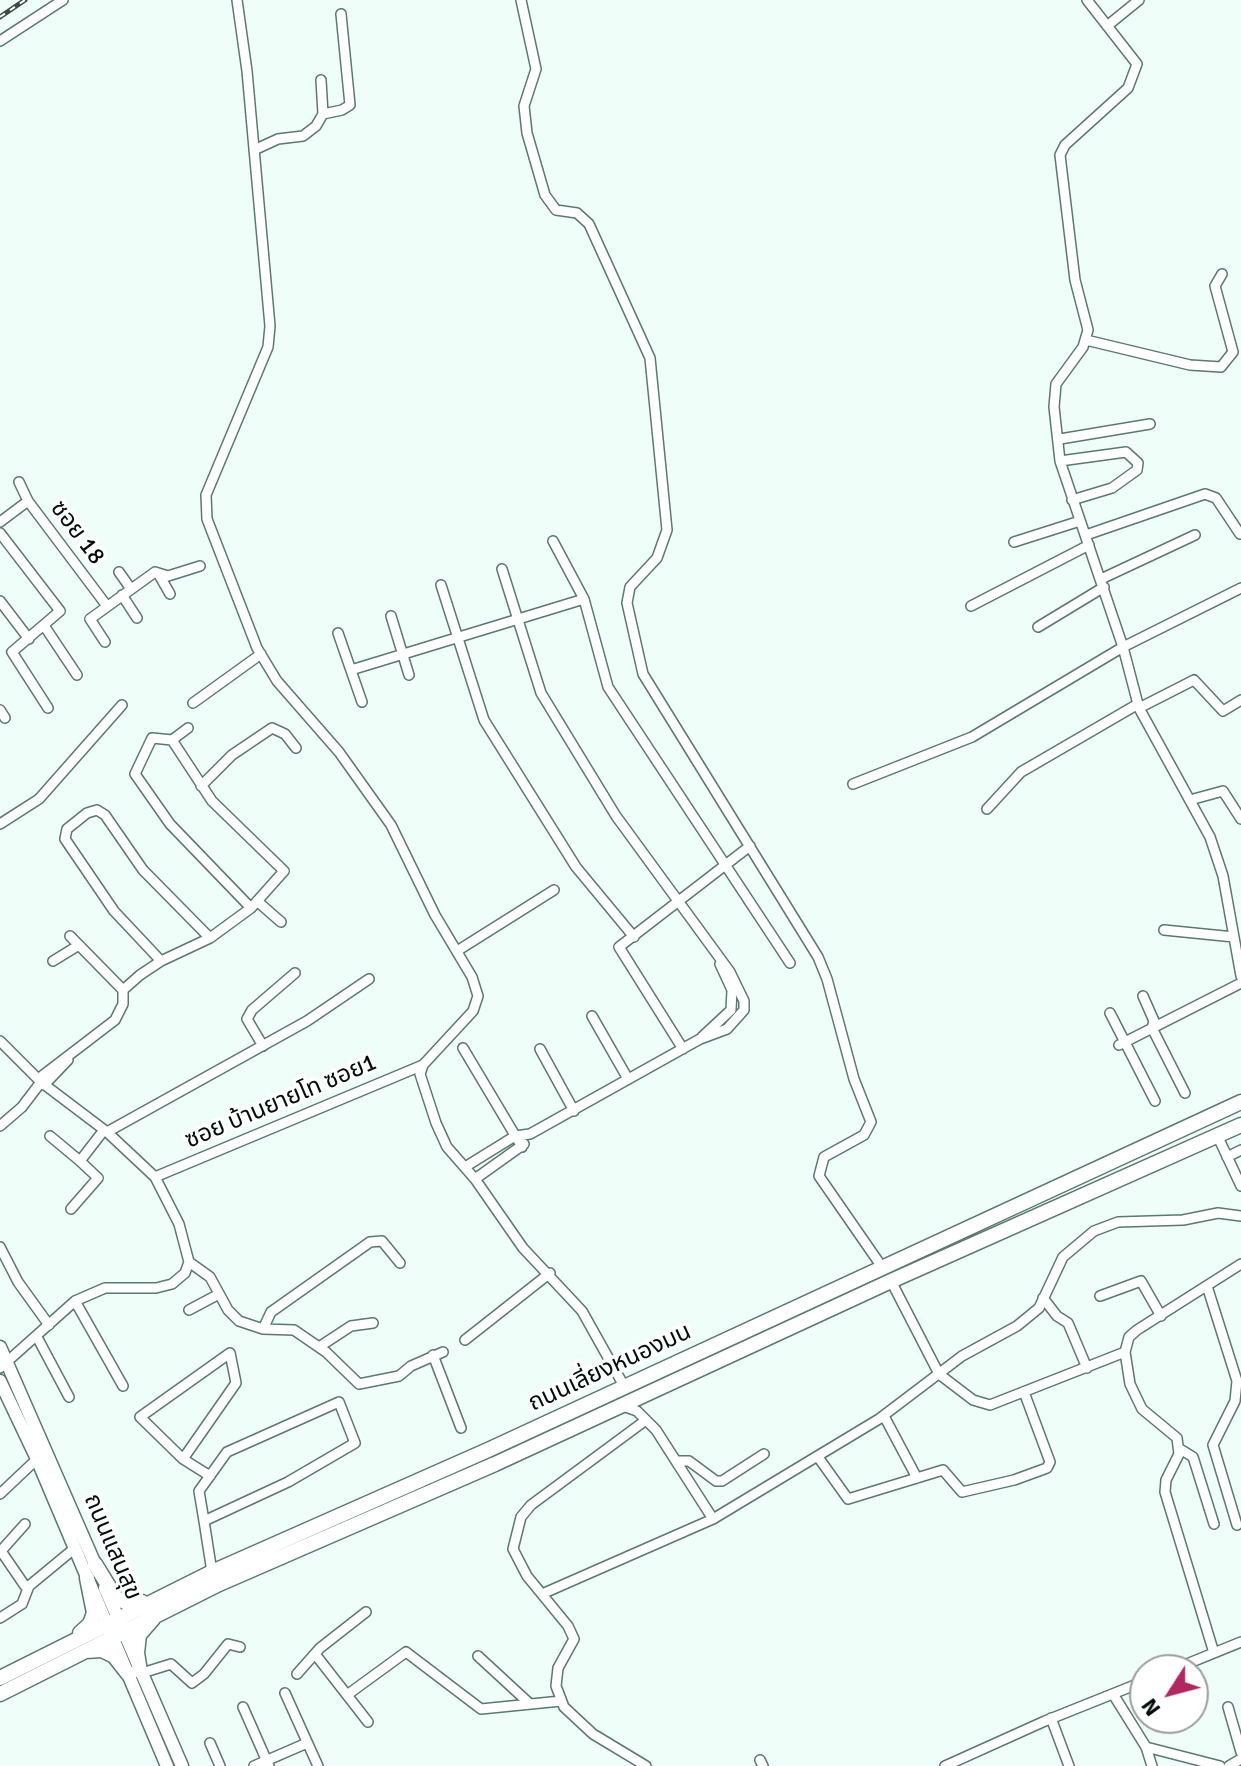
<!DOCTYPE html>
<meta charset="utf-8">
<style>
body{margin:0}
#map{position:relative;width:1241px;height:1766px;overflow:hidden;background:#f0fefa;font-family:Signika,sans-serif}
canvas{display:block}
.north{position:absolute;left:1129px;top:1654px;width:80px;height:80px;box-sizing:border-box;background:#fff;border:2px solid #9a9f9d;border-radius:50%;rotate:234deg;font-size:22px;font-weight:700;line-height:32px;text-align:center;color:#030e0b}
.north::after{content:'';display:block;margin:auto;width:28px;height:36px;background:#b32761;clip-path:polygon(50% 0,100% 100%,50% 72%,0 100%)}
</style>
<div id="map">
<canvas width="1241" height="1766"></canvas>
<div class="north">N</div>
</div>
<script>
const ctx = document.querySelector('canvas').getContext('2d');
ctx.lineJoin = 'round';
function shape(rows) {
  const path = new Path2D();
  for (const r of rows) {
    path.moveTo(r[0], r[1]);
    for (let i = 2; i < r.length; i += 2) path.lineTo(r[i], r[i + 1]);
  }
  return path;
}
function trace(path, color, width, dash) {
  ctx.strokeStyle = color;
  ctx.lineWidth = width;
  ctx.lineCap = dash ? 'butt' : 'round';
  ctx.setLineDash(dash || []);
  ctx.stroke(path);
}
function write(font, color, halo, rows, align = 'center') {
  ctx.font = font + ' Signika,"Noto Sans Thai",sans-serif';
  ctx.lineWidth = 7;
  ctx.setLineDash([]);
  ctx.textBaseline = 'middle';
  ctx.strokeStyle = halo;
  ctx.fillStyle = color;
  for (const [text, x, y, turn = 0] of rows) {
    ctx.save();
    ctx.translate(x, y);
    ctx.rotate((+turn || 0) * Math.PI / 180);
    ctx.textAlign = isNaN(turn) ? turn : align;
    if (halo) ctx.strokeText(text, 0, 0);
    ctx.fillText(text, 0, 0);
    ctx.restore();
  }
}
const minor = shape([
 [237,0,247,71,270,326,268,347,206,495,207,519,257,648,277,681,339,752,391,825,435,915,472,977,478,996,473,1011,423,1065,420,1074,436,1123,447,1147,475,1179,523,1248,582,1311,624,1386],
 [521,0,536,69,524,106,527,133,545,195,556,210,577,213,589,224,650,358,667,530,657,558,630,587,627,603,643,674,818,957,827,979,854,1079,871,1122,864,1135,824,1157,819,1176,882,1267],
 [1087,0,1137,64,1128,88,1065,145,1060,155,1075,280,1088,330,1083,347,1056,384,1054,407,1060,461,1123,647,1139,708,1210,837,1223,876,1241,976],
 [1107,26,1139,0],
 [0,41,63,0],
 [323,114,342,110,350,105,341,14],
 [254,150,278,139,303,136,316,126,323,114,321,80],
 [1086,340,1190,365,1221,367,1233,352,1215,286,1222,274],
 [1060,439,1150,424],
 [1060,461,1126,452,1138,463,1137,470,1112,488,1072,500],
 [19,482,28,501,107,606],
 [0,522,28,501],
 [0,533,60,611,12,652,48,708],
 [1086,535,1205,494,1216,498,1240,534],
 [553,541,584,599,608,687,790,963],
 [1014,542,1080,521],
 [119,572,131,589],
 [158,573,170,594],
 [1101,579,1195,535],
 [441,585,484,720,576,867,634,937],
 [122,595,137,618],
 [0,601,29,639],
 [971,606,1089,545],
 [391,616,409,675],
 [45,627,77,675],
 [1038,627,1104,587],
 [338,633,362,702],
 [105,642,90,619,155,572,168,576,200,566],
 [351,670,584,599],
 [193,703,261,654],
 [1139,708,1194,680,1223,711,1241,700],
 [0,710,5,718],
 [188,728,172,740,152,738,135,774,170,824,251,908],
 [853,784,972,737,1123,647,1241,588],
 [201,786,232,755,272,728,285,734,296,748],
 [1190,800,1223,791,1241,819],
 [987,809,1021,772,1138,704],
 [0,824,39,799,122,705],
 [257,901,281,922],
 [1164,930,1234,937],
 [70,936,123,990],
 [457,951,554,890],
 [53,961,79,945],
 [161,961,114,911,65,839,67,829,87,813,97,810,105,815,143,870,210,938],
 [1143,996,1154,1021,1152,1028,1185,1093],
 [1110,1013,1155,1101],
 [592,1016,628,1079],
 [702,1037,731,1010,732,990,720,964],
 [0,1041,41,1082,107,1132,155,1177,179,1224,189,1262,185,1273,172,1284,156,1288,105,1288,75,1301,0,1368],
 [1119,1045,1241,983],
 [263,1046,247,1019,252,1010,295,973],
 [463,1048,522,1147],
 [540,1049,574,1111],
 [683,1049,619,947,750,846],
 [38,1079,115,1020,123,1004,123,990,140,975,161,961,210,938,251,908,284,871,212,801,172,740],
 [44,1085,68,1060],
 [0,1126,22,1107,41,1082],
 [107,1132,307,1021,369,979],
 [1217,1135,1241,1186],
 [50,1136,80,1161,104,1130],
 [1227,1157,1241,1150],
 [465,1167,515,1136,530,1134,700,1039,727,1029,744,1010,744,1001,730,972,616,816,541,693,502,569],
 [155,1177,423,1065],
 [475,1179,524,1144],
 [71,1209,98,1178,80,1161],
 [0,1247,18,1282,49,1325],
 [189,1262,210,1277,228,1310,239,1321,263,1329,294,1330,326,1352,359,1384,399,1376,411,1366,443,1352],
 [891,1281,939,1374,973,1400,990,1405,1125,1352],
 [1207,1286,1237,1381,1235,1401,1213,1445,1237,1525],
 [1100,1296,1141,1281,1161,1316],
 [1043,1298,1057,1316,1068,1323,1087,1368],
 [75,1301,123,1386],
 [189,1310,219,1294],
 [263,1329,271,1312,370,1242,382,1241,400,1263],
 [37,1337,69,1397],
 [465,1340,550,1273],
 [319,1347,351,1326,373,1323],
 [433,1355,461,1428],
 [623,1406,637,1411,656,1430,713,1519],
 [884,1416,917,1478],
 [1180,1449,1193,1457,1214,1524],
 [818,1457,848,1499,943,1470,962,1492,1014,1480,1047,1468,1050,1462,1024,1392],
 [183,1459,236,1383,230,1353,140,1417,183,1459,210,1476],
 [676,1461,689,1461,716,1481,722,1481,764,1454],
 [0,1494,37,1459],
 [204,1521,288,1482,355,1443,339,1402,227,1452,199,1491,204,1521,212,1572],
 [25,1524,1,1551,25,1586,29,1586,75,1548],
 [542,1594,713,1519,879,1419,962,1356,1017,1326,1039,1308,1063,1257,1094,1231,1118,1222,1183,1220,1218,1213,1241,1216],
 [0,1618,22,1604,29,1586],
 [1214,1653,1165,1492,1166,1480,1179,1454,1177,1438,1142,1409,1130,1384,1125,1352,1129,1337,1137,1330,1241,1264],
 [315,1654,368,1722],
 [478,1656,530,1704],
 [1172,1670,1241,1642],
 [142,1673,171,1664,192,1683,204,1674,228,1644,240,1647],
 [297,1674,320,1648,366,1612],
 [285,1693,318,1766],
 [1113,1694,1146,1747,1152,1766],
 [347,1695,406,1652,481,1709,561,1701],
 [243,1707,269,1766],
 [1228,1707,1241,1752],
 [1051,1718,1069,1766],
 [210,1743,220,1766],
 [1146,1747,1220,1766],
 [760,1760,763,1766],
 [254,1766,307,1743],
 [646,1766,593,1734,564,1707,556,1686,558,1668,574,1639,568,1626,527,1576,513,1549,521,1517,531,1505,646,1420],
 [945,1766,1045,1721,1145,1681],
 [1229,1766,1241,1759]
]);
const major = shape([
 [0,1347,98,1571],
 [0,1381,37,1459,167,1766],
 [105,1588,182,1766]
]);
const highway = shape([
 [95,1564,116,1598,129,1604,142,1602],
 [80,1633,90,1624,94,1613,87,1578],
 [86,1651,102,1650,114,1656,129,1675],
 [140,1671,137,1653,139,1635,153,1619],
 [0,1678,212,1572,488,1450,1241,1102],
 [0,1694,219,1584,495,1464,891,1281,1241,1125]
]);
trace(minor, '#597971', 12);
trace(major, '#597971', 15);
trace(highway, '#597971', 17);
trace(minor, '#fff', 9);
trace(major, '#fff', 12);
trace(highway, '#fff', 14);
const rail = shape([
 [0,17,25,0]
]);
trace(rail, '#3e4a46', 5);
trace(rail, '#fff', 2, [6]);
write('24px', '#030e0b', '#fff', [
 ["ซอย 18",77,533,53],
 ["ซอย บ้านยายโท ซอย1",281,1102,-23],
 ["ถนนเลี่ยงหนองมน",610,1368,-25],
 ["ถนนแสนสุข",112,1547,67]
]);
</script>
